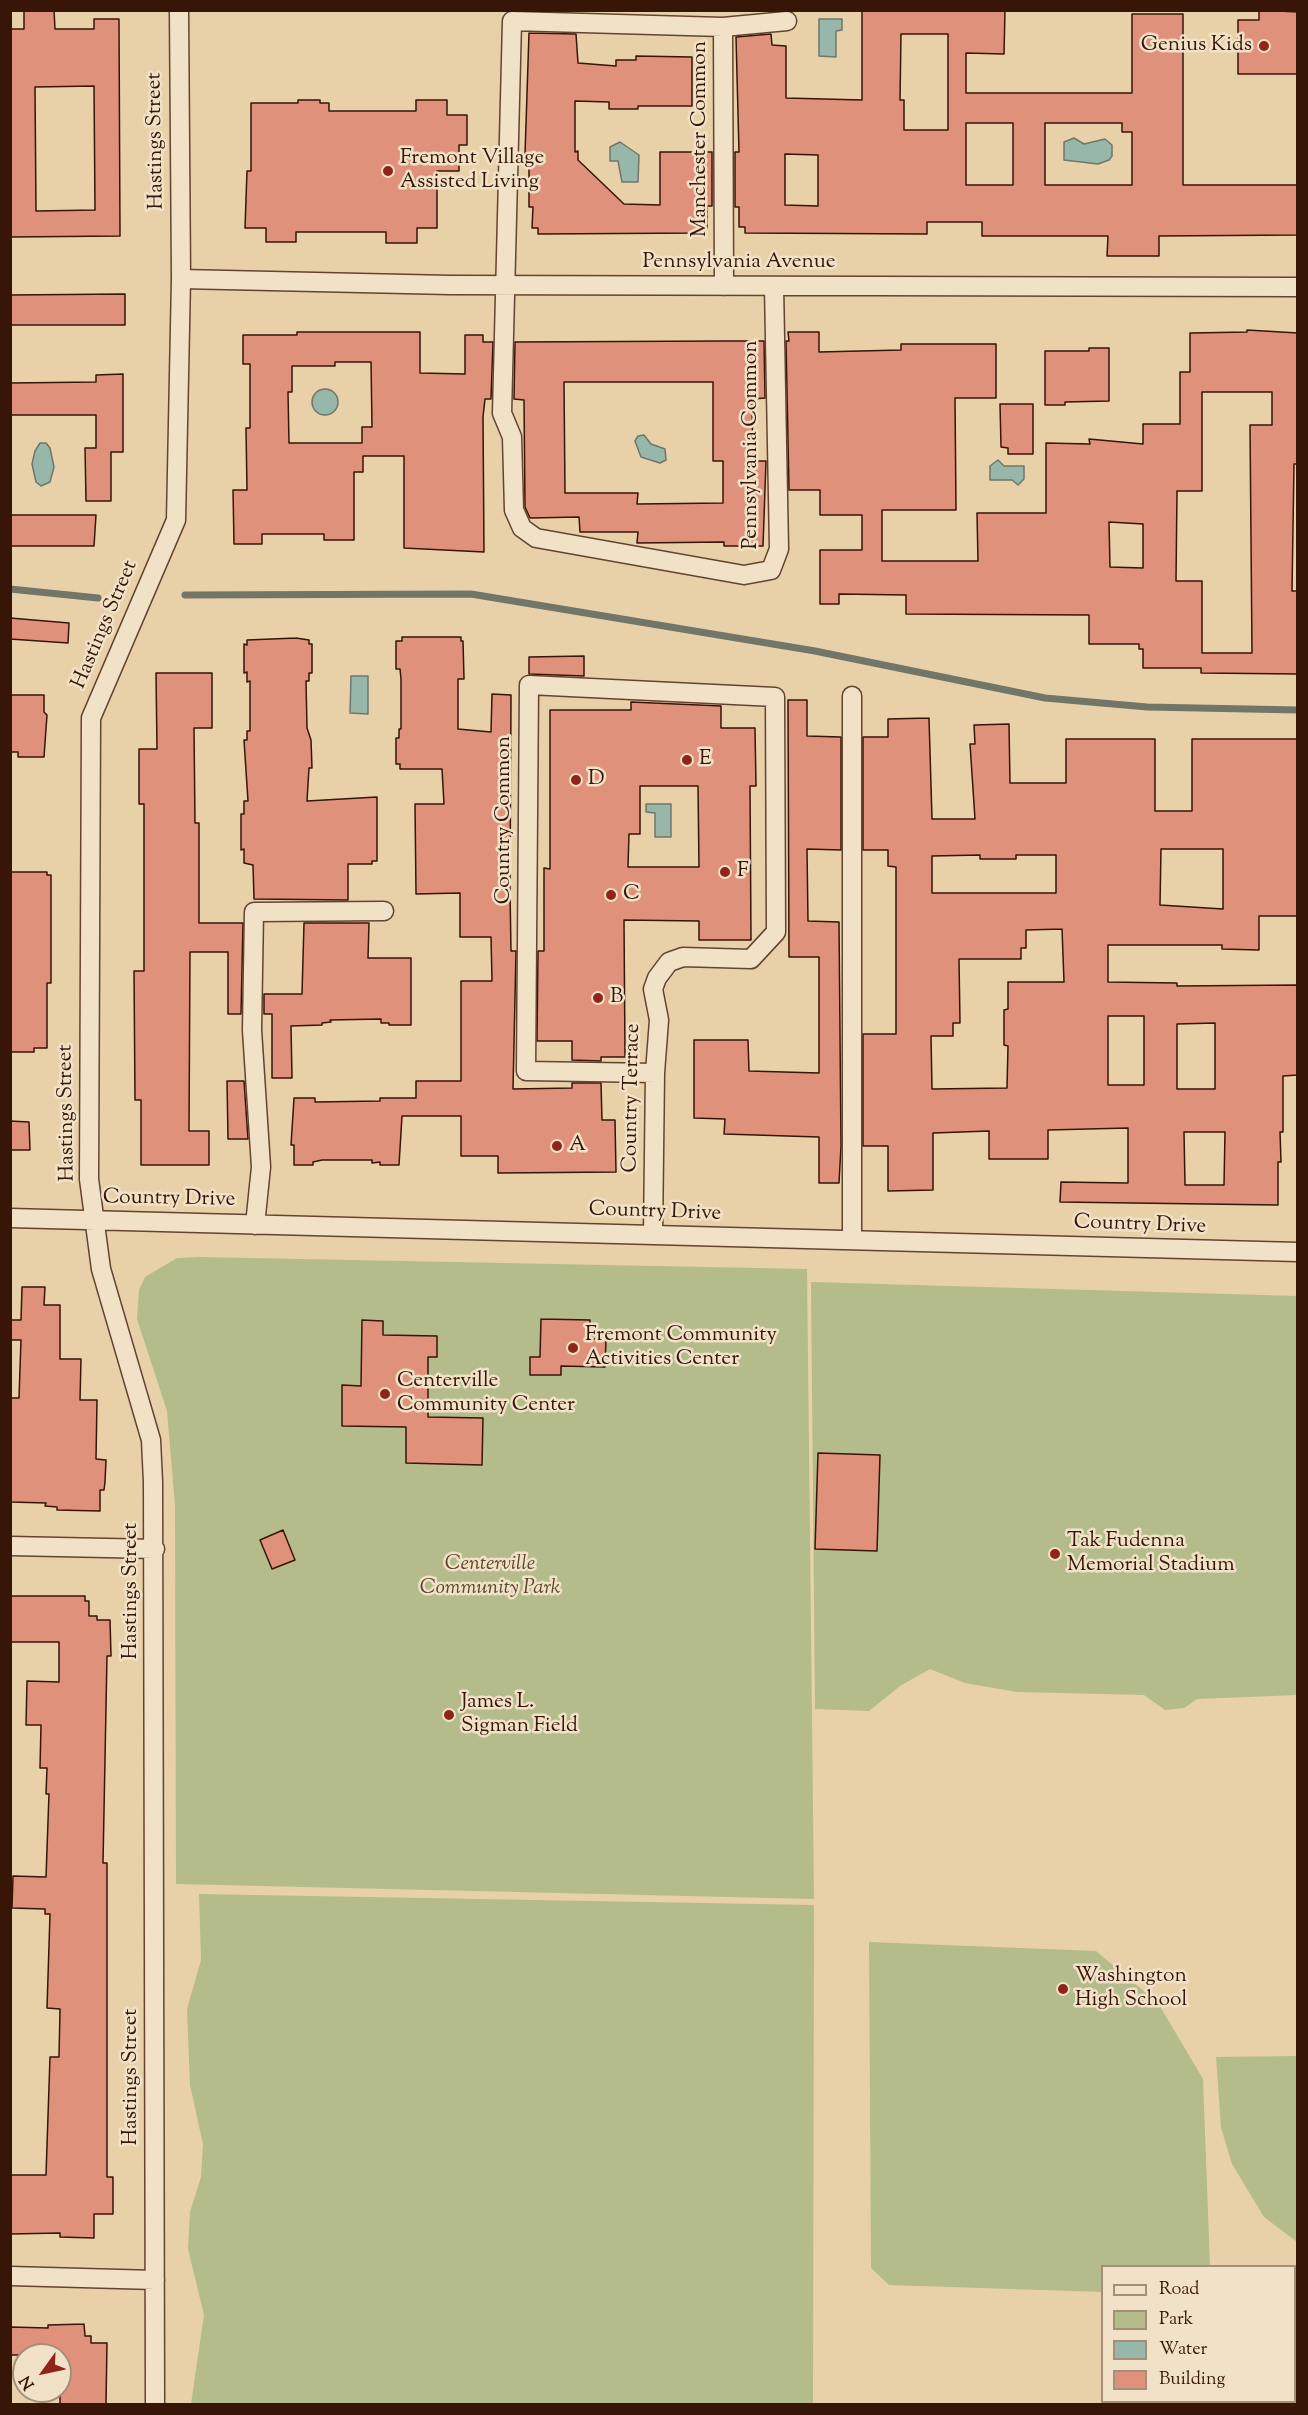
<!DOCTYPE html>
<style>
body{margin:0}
#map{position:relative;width:1308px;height:2415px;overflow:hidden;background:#e8d1a9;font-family:"Sorts Mill Goudy",serif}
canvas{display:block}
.frame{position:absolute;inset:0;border:12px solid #371507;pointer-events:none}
.legend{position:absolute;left:1101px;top:2265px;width:195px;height:138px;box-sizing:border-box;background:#f0e1c7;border:2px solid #a68f7a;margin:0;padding:8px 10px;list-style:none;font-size:18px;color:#371507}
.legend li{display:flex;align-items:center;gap:12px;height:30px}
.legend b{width:30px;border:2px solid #a68f7a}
.north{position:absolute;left:12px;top:2343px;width:60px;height:60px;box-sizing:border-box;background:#f0e1c7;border:2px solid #a68f7a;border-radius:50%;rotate:237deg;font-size:16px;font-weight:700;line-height:24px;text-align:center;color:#371507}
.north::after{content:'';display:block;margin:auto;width:21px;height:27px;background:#8f2418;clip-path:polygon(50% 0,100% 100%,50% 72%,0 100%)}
</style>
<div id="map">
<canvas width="1308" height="2415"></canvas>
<div class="frame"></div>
<ul class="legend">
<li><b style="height:8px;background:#f0e1c7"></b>Road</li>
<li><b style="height:16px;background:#b3bc8a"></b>Park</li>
<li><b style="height:16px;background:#97b7aa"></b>Water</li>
<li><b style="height:16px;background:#df917c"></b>Building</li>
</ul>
<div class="north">N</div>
</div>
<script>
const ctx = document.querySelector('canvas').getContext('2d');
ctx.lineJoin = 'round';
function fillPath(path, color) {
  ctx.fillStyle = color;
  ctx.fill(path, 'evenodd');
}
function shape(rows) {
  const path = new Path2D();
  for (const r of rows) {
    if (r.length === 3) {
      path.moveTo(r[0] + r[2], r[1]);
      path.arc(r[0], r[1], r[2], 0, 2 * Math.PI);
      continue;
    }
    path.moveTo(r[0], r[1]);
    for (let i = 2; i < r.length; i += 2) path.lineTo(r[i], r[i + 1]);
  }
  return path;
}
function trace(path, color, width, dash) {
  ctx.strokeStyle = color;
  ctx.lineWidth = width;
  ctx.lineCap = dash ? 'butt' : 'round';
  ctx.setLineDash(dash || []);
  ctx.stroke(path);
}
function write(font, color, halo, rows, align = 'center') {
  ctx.font = font + ' "Sorts Mill Goudy",serif';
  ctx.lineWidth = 5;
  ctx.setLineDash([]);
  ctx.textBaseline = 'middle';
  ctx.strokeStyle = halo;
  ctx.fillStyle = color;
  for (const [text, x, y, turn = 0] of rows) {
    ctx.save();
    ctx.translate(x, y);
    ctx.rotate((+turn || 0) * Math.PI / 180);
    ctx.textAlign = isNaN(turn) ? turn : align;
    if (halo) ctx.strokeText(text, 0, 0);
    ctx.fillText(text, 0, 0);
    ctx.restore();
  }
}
fillPath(shape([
 [200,1257,807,1269,814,1899,176,1884,175,1506,167,1411,137,1319,139,1290,145,1277,177,1258],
 [811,1282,1297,1296,1297,1695,1197,1699,1184,1708,1165,1710,1144,1695,1017,1692,965,1683,930,1669,900,1686,869,1711,815,1709],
 [199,1894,814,1905,813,2404,191,2404,204,2315,188,2249,190,2212,201,2177,203,2144,190,2085,187,2009,201,1960],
 [869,1942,1096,1951,1158,2003,1203,2079,1210,2266,1102,2266,1102,2292,889,2285,871,2268],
 [1297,2056,1298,2056,1297,2242,1264,2217,1232,2164,1221,2128,1216,2057]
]), '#b3bc8a');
const water = shape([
 [819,19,842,19,842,30,836,31,836,57,819,56,819,19],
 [1074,138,1084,144,1105,139,1112,145,1112,156,1109,160,1098,164,1064,160,1064,142,1074,138],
 [620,142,639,155,638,182,622,182,618,161,610,161,610,147,620,142],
 [325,402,13],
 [644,435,651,444,665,449,666,460,660,463,641,457,635,441,638,436,644,435],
 [40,443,46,443,50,448,54,467,50,482,41,486,36,482,32,464,35,451,40,443],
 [998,460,1004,466,1024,466,1024,479,1018,485,1012,480,990,480,990,466,998,460],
 [351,676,368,676,368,714,350,713,351,676],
 [646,804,671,804,671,837,655,837,655,813,646,812,646,804]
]);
fillPath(water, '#97b7aa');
trace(water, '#717669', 1.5);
trace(shape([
 [10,589,98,598],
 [185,595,471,594,815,651,1045,698,1147,707,1298,710]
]), '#717669', 7);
const building = shape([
 [24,10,54,10,55,29,94,29,94,19,119,19,120,236,10,237,10,29,24,29,24,10],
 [94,86,95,210,36,211,35,87,94,86],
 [862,10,1005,10,1004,54,966,53,966,93,1132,93,1132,14,1183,14,1183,185,1298,185,1298,235,1159,236,1159,256,1107,256,1108,236,982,236,982,222,927,222,927,234,745,233,745,227,739,227,739,207,735,207,735,152,739,152,736,37,771,34,772,45,786,46,786,98,862,100,862,10],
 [901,34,948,34,948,130,904,130,904,100,900,100,901,34],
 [966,123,1013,123,1013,185,966,185,966,123],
 [1045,123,1122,123,1122,132,1132,132,1132,185,1045,185,1045,123],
 [785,154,818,155,818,206,785,205,785,154],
 [1259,10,1298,12,1298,74,1238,74,1238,20,1259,20,1259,10],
 [529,33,576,34,578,63,616,66,616,60,636,60,636,56,692,57,692,106,638,106,638,109,609,109,609,102,575,101,575,152,578,151,578,160,624,204,660,205,660,152,712,152,712,206,707,206,707,228,701,228,701,233,538,234,538,228,532,228,533,207,529,207,529,154,525,154,529,33],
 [298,100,320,100,320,103,329,103,329,111,416,111,416,100,447,100,447,115,467,115,467,145,459,145,459,171,437,171,437,228,417,228,417,243,386,243,386,232,296,232,296,242,266,242,266,228,245,228,247,171,251,171,251,103,298,103,298,100],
 [125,294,125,325,10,325,10,295,125,294],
 [1247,330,1298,333,1298,464,1294,464,1292,591,1298,591,1298,674,1201,673,1201,668,1143,668,1143,649,1139,649,1139,644,1089,644,1089,615,906,614,906,595,839,594,839,604,820,604,820,550,862,550,862,515,820,515,820,490,789,490,786,341,789,341,788,332,819,332,819,352,901,350,901,344,996,344,996,398,955,398,956,510,882,510,882,561,978,561,977,513,1046,513,1046,443,1090,444,1089,439,1143,444,1143,424,1180,424,1180,372,1190,372,1190,333,1247,332,1247,330],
 [1202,392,1272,392,1272,425,1250,425,1252,653,1202,653,1202,581,1176,581,1177,491,1202,491,1202,392],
 [1109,522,1143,524,1143,568,1110,567,1109,522],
 [297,332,420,332,420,373,465,374,465,335,483,335,483,342,493,342,491,399,485,399,483,417,484,552,404,548,404,456,363,456,363,472,354,472,354,540,324,540,324,534,262,534,262,544,234,544,233,490,247,490,246,428,250,428,250,364,243,364,243,335,297,335,297,332],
 [335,362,371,362,372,427,362,427,362,443,289,443,288,392,292,392,292,366,335,366,335,362],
 [723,341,764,341,765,398,752,399,753,461,766,461,763,546,724,546,724,542,637,543,638,532,580,532,579,517,530,518,525,507,524,400,514,399,515,342,723,341],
 [564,382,713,382,713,461,723,461,723,503,637,504,638,493,565,493,564,382],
 [1089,348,1109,348,1109,401,1065,402,1065,405,1045,405,1045,351,1089,351,1089,348],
 [123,374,123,452,111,452,111,501,86,501,85,448,96,448,96,415,10,415,10,383,96,382,96,375,123,374],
 [1000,404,1033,404,1033,454,1008,454,1008,448,1001,447,1000,404],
 [10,515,96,515,94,546,10,546,10,515],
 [10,618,69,623,68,643,10,639,10,618],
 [402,637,461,637,461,641,463,641,464,679,458,679,458,729,491,732,492,694,511,695,510,891,511,951,516,951,513,1089,572,1088,572,1083,601,1083,602,1120,615,1120,616,1172,498,1173,498,1156,461,1156,461,1116,402,1116,399,1165,380,1165,380,1162,372,1163,372,1160,322,1160,313,1162,313,1165,294,1165,294,1145,291,1145,294,1098,315,1098,315,1102,380,1101,380,1098,416,1098,416,1081,461,1081,461,981,492,981,491,937,460,937,460,893,416,894,415,804,444,804,442,769,400,769,400,764,396,764,396,738,399,738,399,729,401,729,401,679,400,669,396,669,396,641,402,641,402,637],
 [296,638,309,640,309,644,312,644,312,673,309,673,309,681,306,681,307,728,311,740,312,768,309,768,307,801,377,797,377,861,372,861,372,864,348,864,348,900,254,899,253,865,244,863,244,849,241,850,241,814,244,814,244,801,248,801,244,740,247,740,247,731,250,731,250,681,247,682,247,672,244,673,244,644,247,645,247,640,296,638],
 [584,656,584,676,529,674,529,657,584,656],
 [156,673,212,673,212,728,194,728,195,823,199,823,199,923,243,923,241,1014,228,1014,228,952,190,952,189,1131,209,1131,209,1165,141,1165,141,1100,135,1100,134,971,144,971,144,804,139,804,139,749,157,749,156,673],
 [10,695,44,695,44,712,47,715,44,757,18,757,18,752,10,752,10,695],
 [788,700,807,700,807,736,841,737,841,850,807,849,808,921,839,922,841,1146,839,1183,819,1183,819,1137,724,1134,725,1119,694,1118,694,1040,748,1040,749,1071,819,1073,819,957,789,957,788,700],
 [631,702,721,706,721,728,755,728,756,786,750,786,751,940,699,940,699,921,624,920,625,1057,601,1057,601,1061,572,1060,572,1041,537,1041,538,951,544,951,544,868,550,869,550,710,631,710,631,702],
 [640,786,698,786,699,867,628,867,629,834,640,834,640,786],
 [929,718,932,819,975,819,970,744,975,744,974,725,1009,724,1010,783,1066,783,1066,739,1155,739,1155,811,1192,811,1192,739,1298,739,1298,916,1259,916,1259,950,1222,949,1222,945,1108,945,1108,982,1177,983,1177,986,1298,985,1298,1075,1283,1076,1283,1132,1280,1132,1281,1162,1278,1162,1278,1205,1060,1202,1061,1182,1128,1183,1128,1128,1048,1130,1048,1159,989,1159,989,1131,933,1133,933,1190,888,1191,888,1146,863,1146,863,1034,896,1034,896,867,888,866,888,850,863,850,863,737,888,737,888,719,929,718],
 [1161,849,1223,849,1223,909,1160,905,1161,849],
 [980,855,980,859,1016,859,1016,855,1056,855,1056,893,932,893,932,856,980,855],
 [1062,929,1064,982,1008,982,1008,1009,1004,1010,1004,1045,1008,1046,1007,1088,932,1089,931,1036,953,1036,953,1023,960,1023,959,959,1021,959,1021,948,1026,948,1026,930,1062,929],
 [1108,1016,1144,1016,1144,1085,1108,1085,1108,1016],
 [1215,1023,1215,1089,1177,1089,1177,1024,1215,1023],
 [1184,1132,1225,1132,1224,1185,1185,1185,1184,1132],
 [10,872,47,872,47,875,51,875,51,983,47,983,47,1048,34,1048,34,1052,10,1052,10,872],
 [304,923,369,923,368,958,411,958,411,1025,389,1025,389,1023,381,1023,381,1019,330,1020,331,1022,322,1023,322,1025,291,1026,292,1078,272,1078,272,1014,264,1014,264,994,302,994,304,923],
 [227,1081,244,1081,248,1139,228,1139,227,1081],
 [10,1121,29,1122,30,1150,10,1150,10,1121],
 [22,1287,45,1287,44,1305,60,1305,60,1359,81,1359,80,1400,97,1400,96,1459,106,1460,105,1482,104,1490,100,1490,100,1511,57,1510,57,1507,45,1506,46,1503,10,1502,10,1398,19,1398,21,1340,10,1340,10,1320,21,1320,22,1287],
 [541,1319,590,1320,590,1339,606,1339,605,1367,561,1366,561,1375,530,1375,530,1357,540,1357,541,1319],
 [362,1320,383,1321,383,1335,437,1336,437,1357,428,1357,428,1417,483,1418,482,1465,406,1463,406,1427,342,1426,342,1385,361,1386,362,1320],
 [818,1453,880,1455,877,1551,815,1549,818,1453],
 [283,1530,295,1560,272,1569,260,1540,283,1530],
 [10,1596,85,1596,85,1601,89,1601,89,1616,97,1616,97,1620,110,1620,111,1656,107,1656,103,1863,107,1863,107,2177,113,2177,113,2214,94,2214,94,2238,60,2237,60,2233,10,2234,10,2175,46,2175,50,2057,59,2057,60,2009,47,2008,50,1914,45,1914,45,1909,12,1908,13,1876,46,1877,49,1794,46,1794,47,1768,40,1768,41,1725,26,1725,27,1681,59,1682,59,1642,10,1642,10,1596],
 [84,2324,85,2336,91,2336,91,2343,107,2343,106,2404,60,2404,60,2355,10,2355,10,2327,48,2328,48,2325,84,2324]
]);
fillPath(building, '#df917c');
trace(building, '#371507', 1.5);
const street = shape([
 [723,27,724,286],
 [181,279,450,285,1298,287],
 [774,286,779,549,771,570,744,575,536,538,522,528,514,510,512,437,502,413,512,21,723,27,787,21],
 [10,1218,1298,1252],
 [255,1225,261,1167,252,1030,254,912,384,911],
 [653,1235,655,1073,659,1020,653,989,657,978,669,962,683,957,751,959,776,932,775,697,529,685,526,1071,655,1073],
 [852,1240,852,696],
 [10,1546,155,1549],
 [10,2276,155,2280],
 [155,2404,153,1482,151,1440,101,1269,89,1179,91,718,176,520,181,279,179,10]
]);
trace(street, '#634430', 21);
trace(street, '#f0e1c7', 18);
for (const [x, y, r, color] of [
 [1264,46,6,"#8f2418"],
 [388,171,6,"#8f2418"],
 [687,760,6,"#8f2418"],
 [576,780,6,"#8f2418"],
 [725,872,6,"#8f2418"],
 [611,895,6,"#8f2418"],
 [598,998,6,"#8f2418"],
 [557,1146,6,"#8f2418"],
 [573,1348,6,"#8f2418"],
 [385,1394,6,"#8f2418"],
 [1055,1554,6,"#8f2418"],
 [449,1715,6,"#8f2418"],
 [1063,1989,6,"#8f2418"]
]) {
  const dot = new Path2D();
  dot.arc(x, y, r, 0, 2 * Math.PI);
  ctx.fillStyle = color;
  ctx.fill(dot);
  trace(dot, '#f0e1c7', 2);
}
write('21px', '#371507', '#f0e1c7', [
 ["Genius Kids",1252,46,"right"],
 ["Fremont Village",400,159],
 ["Assisted Living",400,183],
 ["E",699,760],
 ["D",588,780],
 ["F",737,872],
 ["C",623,895],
 ["B",610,998],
 ["A",569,1146],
 ["Fremont Community",585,1336],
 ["Activities Center",585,1360],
 ["Centerville",397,1382],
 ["Community Center",397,1406],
 ["Tak Fudenna",1067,1542],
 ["Memorial Stadium",1067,1566],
 ["James L.",461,1703],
 ["Sigman Field",461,1727],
 ["Washington",1075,1977],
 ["High School",1075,2001]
], 'left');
write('21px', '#371507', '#f0e1c7', [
 ["Manchester Common",701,139,-90],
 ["Hastings Street",157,141,-91],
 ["Pennsylvania Avenue",739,263],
 ["Pennsylvania Common",752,445,-90],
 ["Hastings Street",106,625,-67],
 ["Country Common",505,820,-90],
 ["Country Terrace",633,1098,-89],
 ["Hastings Street",68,1113,-91],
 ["Country Drive",169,1200,1],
 ["Country Drive",655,1213,2],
 ["Country Drive",1140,1226,2],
 ["Hastings Street",132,1591,-90],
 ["Hastings Street",132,2077,-90]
]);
write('italic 21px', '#5c472e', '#f0e1c7', [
 ["Centerville",490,1565],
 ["Community Park",490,1589]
]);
</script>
